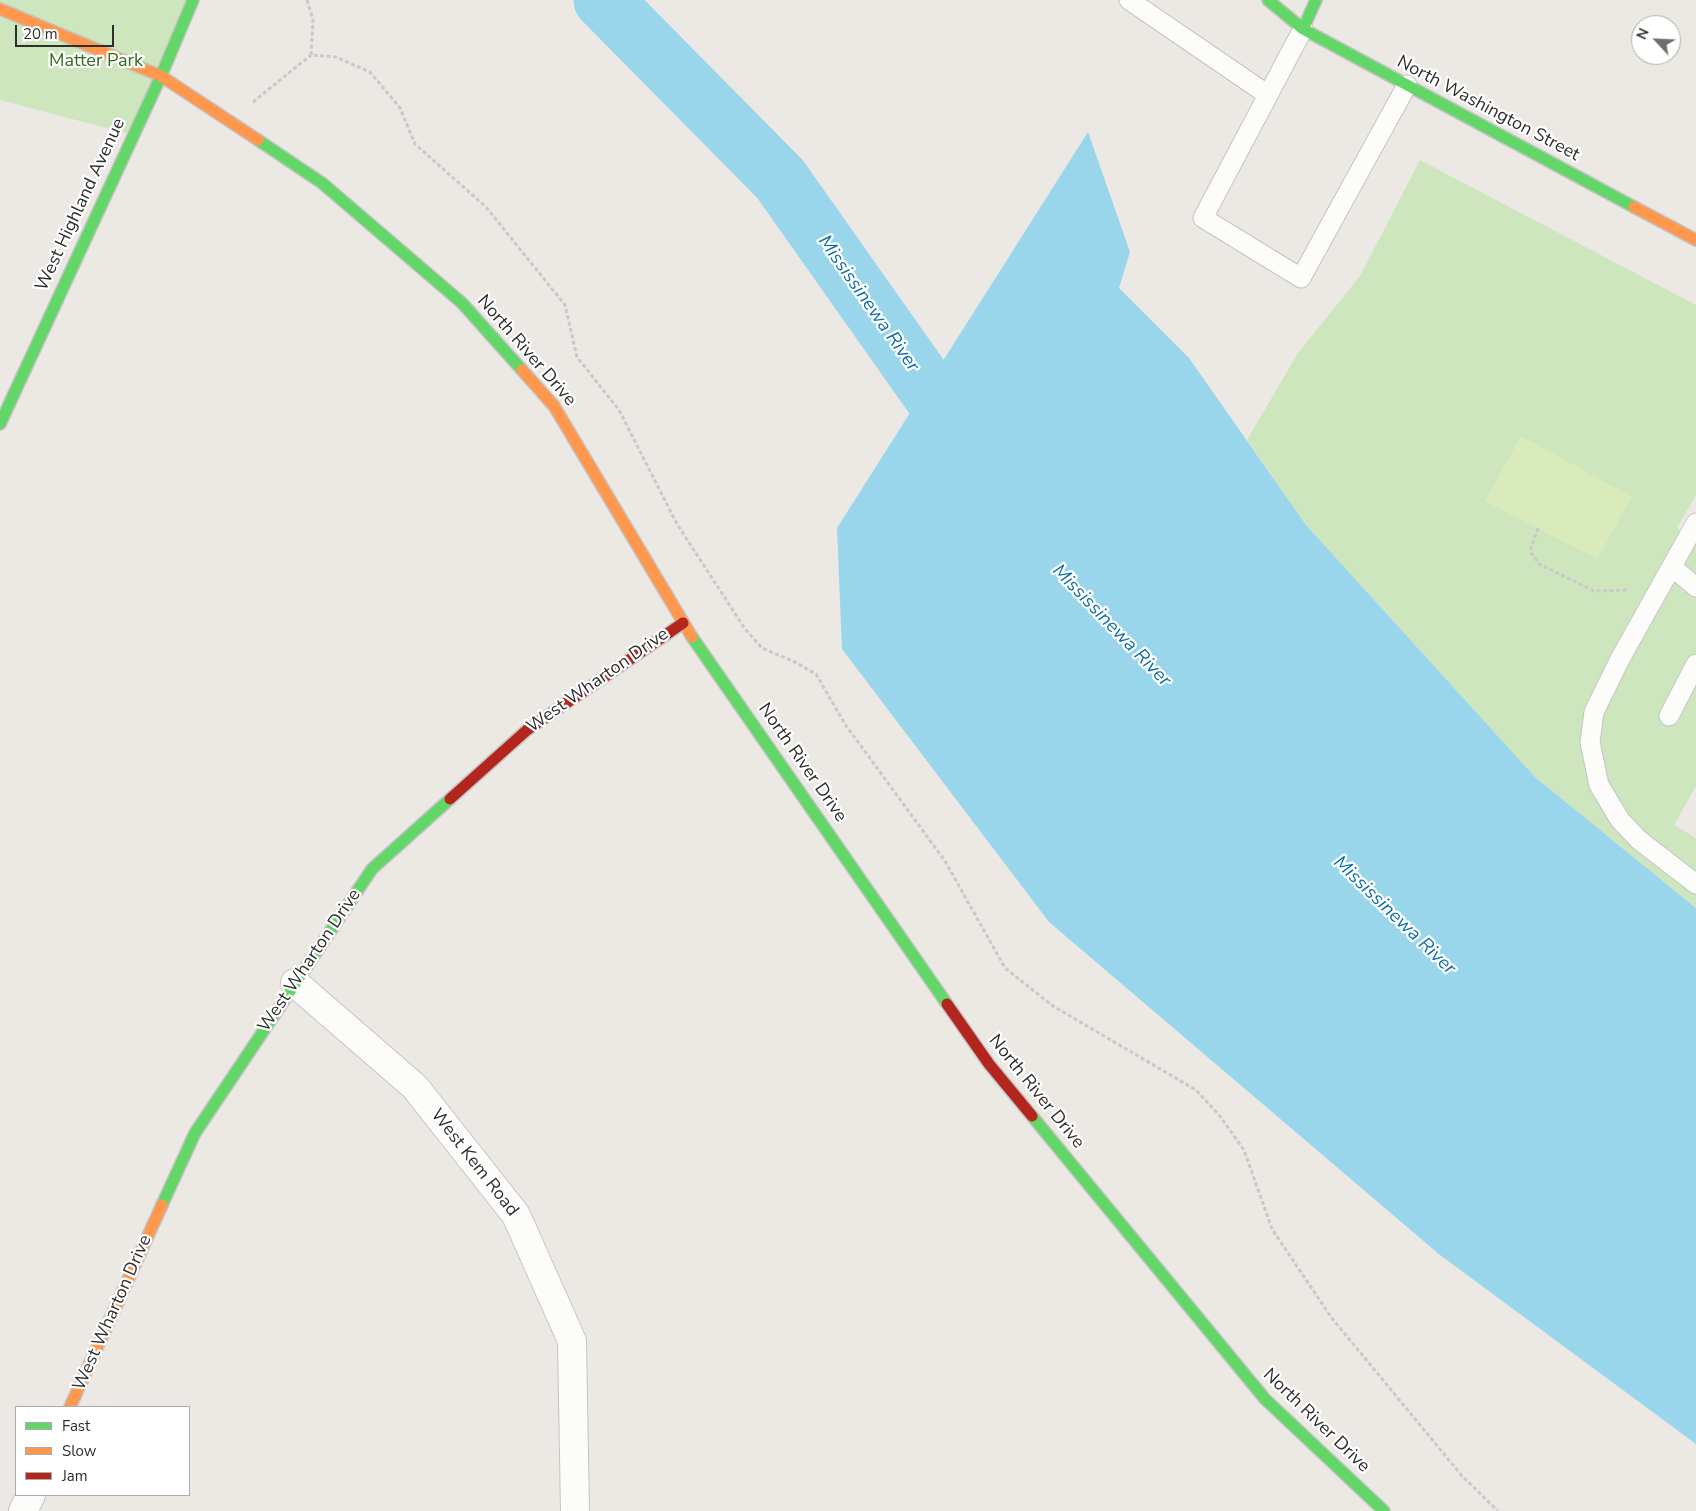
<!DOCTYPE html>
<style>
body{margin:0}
#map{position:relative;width:1696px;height:1511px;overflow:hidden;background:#ece8e4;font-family:"Nunito Sans",sans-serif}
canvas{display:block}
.legend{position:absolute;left:15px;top:1406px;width:175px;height:90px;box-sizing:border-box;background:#fff;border:1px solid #ababab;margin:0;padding:6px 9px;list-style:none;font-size:15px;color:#2e2e2e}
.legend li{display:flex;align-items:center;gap:10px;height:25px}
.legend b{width:25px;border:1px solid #ababab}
.north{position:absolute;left:1631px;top:15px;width:50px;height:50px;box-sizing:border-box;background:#fff;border:1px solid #ababab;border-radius:50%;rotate:295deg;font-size:14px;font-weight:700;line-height:20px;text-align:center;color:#2e2e2e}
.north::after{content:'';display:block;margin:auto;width:18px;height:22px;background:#706f6e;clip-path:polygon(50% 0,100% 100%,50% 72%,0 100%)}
.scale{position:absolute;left:15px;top:25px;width:99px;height:22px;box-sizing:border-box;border:2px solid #2e2e2e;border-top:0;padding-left:6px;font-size:15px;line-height:18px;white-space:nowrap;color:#2e2e2e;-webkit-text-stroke:4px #fff;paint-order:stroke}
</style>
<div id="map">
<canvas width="1696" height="1511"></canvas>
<ul class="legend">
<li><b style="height:6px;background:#63d668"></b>Fast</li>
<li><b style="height:6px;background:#ff974d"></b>Slow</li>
<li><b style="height:6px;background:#b3261e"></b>Jam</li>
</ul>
<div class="north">N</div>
<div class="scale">20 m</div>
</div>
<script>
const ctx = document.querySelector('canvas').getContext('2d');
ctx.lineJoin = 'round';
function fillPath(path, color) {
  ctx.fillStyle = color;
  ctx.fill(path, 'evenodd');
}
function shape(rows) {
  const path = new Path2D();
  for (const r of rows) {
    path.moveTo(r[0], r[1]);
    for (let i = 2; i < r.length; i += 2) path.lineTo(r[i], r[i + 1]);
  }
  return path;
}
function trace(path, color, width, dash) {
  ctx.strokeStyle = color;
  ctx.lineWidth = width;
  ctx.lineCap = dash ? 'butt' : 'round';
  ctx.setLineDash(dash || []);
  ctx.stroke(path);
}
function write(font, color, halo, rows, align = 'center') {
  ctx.font = font + ' "Nunito Sans",sans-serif';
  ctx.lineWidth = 4.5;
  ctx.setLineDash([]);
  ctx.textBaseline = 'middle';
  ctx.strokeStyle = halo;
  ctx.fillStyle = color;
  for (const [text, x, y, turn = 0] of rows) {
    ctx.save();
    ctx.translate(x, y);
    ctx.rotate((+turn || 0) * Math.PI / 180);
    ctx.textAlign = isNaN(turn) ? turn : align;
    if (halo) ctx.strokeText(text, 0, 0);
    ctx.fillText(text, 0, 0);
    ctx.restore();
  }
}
fillPath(shape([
 [0,0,191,0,133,135,0,100],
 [1420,160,1696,305,1696,495,1677,528,1696,539,1696,786,1674,825,1696,838,1696,908,1535,777,1306,525,1247,440,1298,353,1360,276]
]), '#cee6be');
fillPath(shape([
 [1521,436,1632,497,1597,559,1485,501]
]), '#d9eabb');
fillPath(shape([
 [1088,132,1130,252,1119,288,1189,358,1306,525,1535,777,1696,908,1696,1444,1440,1255,1049,922,842,649,837,528]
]), '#99d6ec');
trace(shape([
 [603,0,780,179,974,454]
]), '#99d6ec', 59);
const lane = shape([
 [1129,0,1268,95],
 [1303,29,1203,218,1301,278,1407,85],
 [1696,523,1620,659,1594,712,1590,742,1599,785,1620,820,1639,840,1696,884],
 [1672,567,1696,587],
 [1669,716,1696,664]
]);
const street = shape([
 [295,983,415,1087,516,1215,572,1341,575,1511],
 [23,1511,31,1495]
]);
const fast = shape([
 [1268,0,1303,29,1634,207],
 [1303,29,1316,0],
 [258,140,322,183,462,303,522,370],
 [0,424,161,76,193,0],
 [692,637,947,1004],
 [1032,1116,1265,1399,1384,1511],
 [162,1205,195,1133,372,869,450,799]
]);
const slow = shape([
 [0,9,161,76,258,140],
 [1634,207,1696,240],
 [522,370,554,406,692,637],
 [70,1407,162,1205]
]);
const jam = shape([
 [450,799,527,730,683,623],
 [947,1004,989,1064,1032,1116]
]);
trace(lane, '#c5c4c5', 21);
trace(street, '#c5c4c5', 30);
trace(fast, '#c5c4c5', 14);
trace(slow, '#c5c4c5', 14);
trace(jam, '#c5c4c5', 14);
trace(shape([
 [307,0,313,20,311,55,336,57,370,72,400,108,415,144,486,207,565,305,577,357,619,410,677,524,745,629,762,648,795,662,816,674,845,724,945,861,1005,968,1053,1006,1196,1090,1219,1115,1244,1150,1272,1229,1331,1317,1462,1476,1498,1511],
 [253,102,311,55],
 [1538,528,1530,551,1539,564,1594,591,1627,590]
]), '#c9c9c8', 3, [4, 2.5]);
trace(lane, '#fcfcfb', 19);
trace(street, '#fcfcfb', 28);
trace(fast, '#63d668', 11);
trace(slow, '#ff974d', 11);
trace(jam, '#b3261e', 11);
write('18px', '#2c6e1b', '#fff', [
 ["Matter Park",96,62]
]);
write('18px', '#2e2e2e', '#fff', [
 ["North Washington Street",1488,109,28],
 ["West Highland Avenue",81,205,-65],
 ["North River Drive",526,351,49],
 ["West Wharton Drive",598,681,-35],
 ["North River Drive",802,763,55],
 ["West Wharton Drive",310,961,-56],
 ["North River Drive",1036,1092,51],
 ["West Kem Road",474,1163,52],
 ["West Wharton Drive",113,1313,-66],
 ["North River Drive",1316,1421,44]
]);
write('italic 19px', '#0d6fa3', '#fff', [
 ["Mississinewa River",868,304,55],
 ["Mississinewa River",1111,626,46],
 ["Mississinewa River",1394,916,44]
]);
</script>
